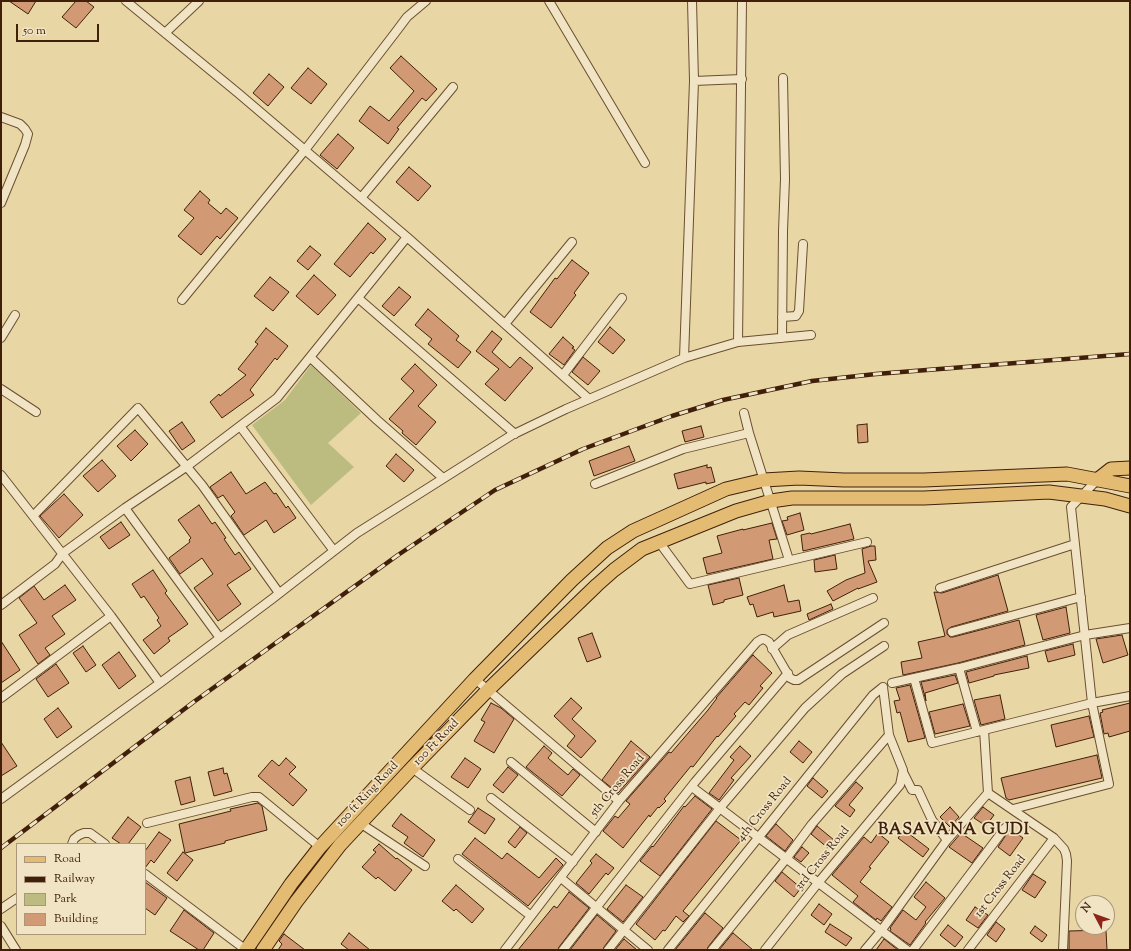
<!DOCTYPE html>
<style>
body{margin:0}
#map{position:relative;width:1131px;height:951px;overflow:hidden;background:#e8d6a4;font-family:"Sorts Mill Goudy",serif}
canvas{display:block}
.frame{position:absolute;inset:0;border:2px solid #41200b;pointer-events:none}
.legend{position:absolute;left:16px;top:843px;width:130px;height:92px;box-sizing:border-box;background:#f0e4c4;border:1px solid #aa967a;margin:0;padding:5px 7px;list-style:none;font-size:12px;color:#41200b}
.legend li{display:flex;align-items:center;gap:8px;height:20px}
.legend b{width:20px;border:1px solid #aa967a}
.north{position:absolute;left:1075px;top:895px;width:40px;height:40px;box-sizing:border-box;background:#f0e4c4;border:1px solid #aa967a;border-radius:50%;rotate:311deg;font-size:11px;font-weight:700;line-height:16px;text-align:center;color:#41200b}
.north::after{content:'';display:block;margin:auto;width:14px;height:18px;background:#8f2418;clip-path:polygon(50% 0,100% 100%,50% 72%,0 100%)}
.scale{position:absolute;left:16px;top:24px;width:83px;height:18px;box-sizing:border-box;border:2px solid #41200b;border-top:0;padding-left:5px;font-size:12px;line-height:14px;white-space:nowrap;color:#41200b;-webkit-text-stroke:3px #f0e4c4;paint-order:stroke}
</style>
<div id="map">
<canvas width="1131" height="951"></canvas>
<div class="frame"></div>
<ul class="legend">
<li><b style="height:5px;background:#e4bb72"></b>Road</li>
<li><b style="height:5px;background:#41200b"></b>Railway</li>
<li><b style="height:11px;background:#bcbc81"></b>Park</li>
<li><b style="height:11px;background:#d29a74"></b>Building</li>
</ul>
<div class="north">N</div>
<div class="scale">50 m</div>
</div>
<script>
const ctx = document.querySelector('canvas').getContext('2d');
ctx.lineJoin = 'round';
function fillPath(path, color) {
  ctx.fillStyle = color;
  ctx.fill(path, 'evenodd');
}
function shape(rows) {
  const path = new Path2D();
  for (const r of rows) {
    path.moveTo(r[0], r[1]);
    for (let i = 2; i < r.length; i += 2) path.lineTo(r[i], r[i + 1]);
  }
  return path;
}
function trace(path, color, width, dash) {
  ctx.strokeStyle = color;
  ctx.lineWidth = width;
  ctx.lineCap = dash ? 'butt' : 'round';
  ctx.setLineDash(dash || []);
  ctx.stroke(path);
}
function write(font, color, halo, rows, align = 'center') {
  ctx.font = font + ' "Sorts Mill Goudy",serif';
  ctx.lineWidth = 3.5;
  ctx.setLineDash([]);
  ctx.textBaseline = 'middle';
  ctx.strokeStyle = halo;
  ctx.fillStyle = color;
  for (const [text, x, y, turn = 0] of rows) {
    ctx.save();
    ctx.translate(x, y);
    ctx.rotate((+turn || 0) * Math.PI / 180);
    ctx.textAlign = isNaN(turn) ? turn : align;
    if (halo) ctx.strokeText(text, 0, 0);
    ctx.fillText(text, 0, 0);
    ctx.restore();
  }
}
fillPath(shape([
 [311,365,361,413,328,443,354,467,311,505,252,425,285,400]
]), '#bcbc81');
const building = shape([
 [9,1,36,1,28,14,9,1],
 [76,1,86,1,94,7,76,28,62,17,76,1],
 [401,56,437,89,426,101,422,98,397,128,399,129,388,144,359,121,370,106,389,121,414,91,390,68,401,56],
 [308,68,327,84,311,104,291,88,308,68],
 [269,74,284,87,268,106,253,93,269,74],
 [338,134,354,148,337,169,320,155,338,134],
 [409,167,431,186,418,201,396,182,409,167],
 [200,191,210,200,208,203,221,214,226,208,238,218,220,239,217,236,201,255,178,236,194,218,184,210,200,191],
 [368,223,386,239,373,254,371,252,350,277,334,264,368,223],
 [310,246,321,255,308,270,297,261,310,246],
 [572,260,589,273,574,293,576,295,551,328,530,312,555,278,557,279,572,260],
 [314,275,336,295,318,315,296,296,314,275],
 [270,277,289,292,273,311,254,296,270,277],
 [399,287,411,297,394,316,382,306,399,287],
 [428,309,459,336,456,340,471,352,458,368,428,344,432,339,415,325,428,309],
 [610,327,625,340,613,354,598,342,610,327],
 [266,328,288,346,277,360,275,358,250,390,254,395,222,418,210,402,219,394,220,396,246,375,238,369,258,344,255,342,266,328],
 [492,331,502,339,492,352,510,368,520,357,533,368,505,401,485,384,499,369,476,351,492,331],
 [563,337,574,347,572,348,575,350,564,365,549,354,563,337],
 [583,357,600,371,588,385,572,372,583,357],
 [415,364,437,385,418,406,436,422,416,445,402,433,403,431,389,419,414,391,401,379,415,364],
 [182,422,195,441,182,450,169,431,182,422],
 [867,424,868,442,858,443,857,425,867,424],
 [701,426,704,437,685,442,682,431,701,426],
 [135,430,148,444,131,461,117,446,135,430],
 [629,446,635,461,594,476,589,461,629,446],
 [396,454,414,470,404,482,386,466,396,454],
 [102,460,116,476,98,492,83,476,102,460],
 [707,465,707,468,711,467,715,482,706,484,706,482,678,489,674,474,707,465],
 [231,472,246,494,265,482,274,494,276,493,286,508,288,506,296,518,274,533,266,520,244,535,231,516,235,512,223,495,218,498,210,487,231,472],
 [64,494,83,515,59,538,40,516,64,494],
 [199,505,212,524,215,522,226,538,224,539,235,555,239,552,251,569,227,585,241,604,218,621,194,588,213,574,202,558,180,574,169,558,190,542,189,540,191,538,178,520,199,505],
 [800,513,804,530,787,535,782,521,788,520,787,517,800,513],
 [121,522,130,535,109,549,100,537,121,522],
 [772,523,777,539,769,540,773,559,707,574,703,558,722,553,717,536,743,529,743,530,772,523],
 [850,524,854,539,803,551,801,535,810,533,811,534,850,524],
 [871,546,875,546,876,560,868,561,877,582,858,589,858,588,833,601,827,591,846,580,865,573,862,549,871,546],
 [835,555,837,569,815,572,814,560,835,555],
 [153,570,167,591,165,593,188,624,168,638,170,641,154,654,143,640,161,626,157,620,159,618,144,596,141,598,132,584,153,570],
 [998,575,1008,611,951,627,947,630,947,634,950,637,953,637,1019,620,1025,645,958,663,903,675,901,662,922,658,918,642,945,636,934,592,942,593,998,575],
 [739,578,743,595,724,600,724,602,713,605,708,585,739,578],
 [65,585,76,600,52,616,65,634,45,648,50,655,38,664,19,635,37,623,19,598,34,586,44,600,65,585],
 [784,585,788,602,799,600,801,611,774,617,773,612,757,617,753,604,750,605,747,597,784,585],
 [831,604,833,609,809,620,807,614,831,604],
 [1066,607,1070,633,1043,640,1036,615,1066,607],
 [592,633,601,657,587,662,578,638,592,633],
 [1122,635,1128,655,1103,663,1096,639,1122,635],
 [1,641,20,670,1,683,1,641],
 [1073,644,1075,655,1048,662,1045,651,1073,644],
 [83,646,96,665,86,672,73,653,83,646],
 [119,652,136,676,119,689,102,665,119,652],
 [753,655,772,673,760,686,763,688,749,705,745,702,734,714,736,716,718,737,717,736,693,767,691,766,664,799,666,801,659,808,658,807,650,817,649,815,623,848,603,831,615,816,618,818,630,804,626,801,669,752,671,753,708,710,717,698,716,698,753,655],
 [1027,656,1029,668,994,675,994,676,969,683,966,672,1027,656],
 [56,664,69,683,48,697,36,679,56,664],
 [955,675,958,683,925,693,926,701,921,682,955,675],
 [910,685,925,738,908,742,900,712,897,713,894,701,900,700,896,688,910,685],
 [1000,695,1005,719,981,725,974,700,1000,695],
 [571,698,582,708,572,719,596,741,581,758,567,746,575,736,554,716,571,698],
 [491,703,501,708,514,719,494,753,474,741,485,722,481,720,491,703],
 [1130,703,1130,731,1109,737,1108,733,1104,734,1100,713,1103,712,1102,710,1130,703],
 [963,704,970,726,935,734,929,712,963,704],
 [58,708,72,727,57,738,44,719,58,708],
 [1089,716,1094,737,1056,747,1051,725,1089,716],
 [631,741,650,757,618,793,602,780,631,741],
 [799,741,812,752,803,763,790,752,799,741],
 [1,742,17,766,1,776,1,742],
 [544,746,552,753,548,758,568,775,573,769,580,775,562,796,526,767,544,746],
 [740,746,751,756,731,778,734,780,719,800,709,793,734,760,730,757,740,746],
 [1097,755,1102,778,1009,800,1006,798,1001,778,1097,755],
 [286,758,296,767,289,774,307,790,293,806,258,776,272,760,279,766,286,758],
 [465,758,481,769,468,788,451,777,465,758],
 [508,767,518,775,503,793,493,785,508,767],
 [223,768,224,774,227,773,232,791,214,796,208,772,223,768],
 [190,777,195,801,181,805,175,781,190,777],
 [813,778,828,791,822,798,807,786,813,778],
 [856,782,863,788,849,805,855,810,850,817,835,806,856,782],
 [695,796,712,809,660,876,640,861,652,846,653,847,684,806,685,807,695,796],
 [258,803,262,806,267,830,225,841,225,843,185,853,179,824,231,811,230,809,258,803],
 [950,807,959,817,950,827,940,817,950,807],
 [983,807,994,815,986,826,974,818,983,807],
 [478,808,495,819,485,834,468,822,478,808],
 [401,814,435,840,423,857,404,843,408,837,392,826,401,814],
 [128,817,141,827,128,844,121,844,112,838,128,817],
 [716,821,741,840,683,911,689,916,683,922,676,916,665,931,663,930,655,940,636,924,716,821],
 [776,824,793,840,785,851,766,836,776,824],
 [817,826,834,840,828,848,811,834,817,826],
 [520,827,527,833,515,848,508,842,520,827],
 [1010,829,1023,838,1010,856,998,847,1010,829],
 [904,830,929,849,923,857,898,838,904,830],
 [159,832,171,840,154,863,151,860,145,868,145,851,159,832],
 [878,833,889,842,869,867,871,868,860,882,892,907,881,921,877,918,876,920,853,902,858,896,832,875,864,837,871,843,878,833],
 [961,833,983,848,972,863,949,847,961,833],
 [475,838,502,859,507,853,539,878,556,858,563,865,528,906,462,854,475,838],
 [379,844,396,859,397,858,412,870,395,891,378,877,376,879,362,867,376,852,373,850,379,844],
 [802,847,809,853,801,862,794,857,802,847],
 [183,852,193,860,177,881,167,873,183,852],
 [596,854,614,868,608,875,606,873,589,894,576,883,592,863,590,861,596,854],
 [782,872,801,888,794,897,775,881,782,872],
 [1033,874,1046,882,1035,898,1022,890,1033,874],
 [145,882,167,898,155,915,145,908,145,882],
 [926,882,945,898,925,922,926,923,910,945,890,931,891,929,890,928,903,910,916,920,926,907,914,897,926,882],
 [456,885,484,909,472,923,456,909,454,911,442,901,456,885],
 [626,885,643,897,623,922,607,909,626,885],
 [569,892,589,908,559,947,558,950,518,950,554,906,557,908,569,892],
 [819,904,832,914,824,925,811,915,819,904],
 [975,907,988,915,978,928,966,920,975,907],
 [184,910,214,933,203,950,199,950,170,931,184,910],
 [705,913,723,928,708,947,707,950,675,950,705,913],
 [597,915,616,931,604,947,603,950,570,950,597,915],
 [996,922,1005,929,996,942,987,935,996,922],
 [830,924,852,938,846,946,825,932,830,924],
 [948,925,963,937,955,947,940,935,948,925],
 [1035,926,1047,935,1042,942,1030,933,1035,926],
 [1106,930,1107,950,1069,950,1069,931,1106,930],
 [349,933,370,950,349,950,341,944,349,933],
 [733,933,753,950,719,950,733,933],
 [284,934,305,950,278,950,282,944,279,941,284,934],
 [624,939,637,950,615,950,624,939],
 [884,939,898,950,876,950,884,939]
]);
fillPath(building, '#d29a74');
trace(building, '#41200b', 1);
const minor = shape([
 [549,1,645,163],
 [165,33,199,1],
 [694,81,742,79],
 [1,117,20,124,25,129,28,134,25,145,1,203],
 [361,198,453,87],
 [407,237,589,399],
 [358,298,515,434],
 [182,300,305,150,395,33,407,17,426,1],
 [782,317,796,316,799,311,803,244],
 [505,324,572,242],
 [1,338,15,315],
 [782,338,783,231,785,179,783,78],
 [738,342,811,335],
 [311,358,377,420,443,478],
 [684,358,694,81,692,1],
 [563,375,622,298],
 [1,389,36,412],
 [744,413,749,433,789,560],
 [240,426,334,551],
 [1,475,111,616],
 [595,484,683,449,749,433],
 [125,508,220,638],
 [33,516,138,408,202,485,279,593],
 [659,542,690,584,867,542],
 [940,588,1075,544],
 [1,605,55,564,63,553,125,508,186,467,277,398,407,237,238,93,126,1],
 [952,632,1081,597],
 [772,649,788,635,873,598],
 [959,668,977,732],
 [914,678,932,743,1092,703,1130,696],
 [475,679,619,801],
 [160,683,272,599,357,533,512,435,566,409,684,358,738,342,742,1],
 [892,683,959,668,1085,635,1130,628],
 [1,698,111,616,160,683,1,799],
 [984,730,988,793,1054,838,1064,849,1066,854,1067,861,1063,950],
 [511,762,596,832],
 [412,768,470,810],
 [903,772,912,790,918,790,932,820,947,840],
 [692,787,907,950],
 [491,798,573,862],
 [1013,809,1109,784,1092,703,1071,507,1097,480],
 [147,823,252,797,259,797,320,847],
 [360,823,425,866],
 [72,844,74,839,79,835,84,833,90,833,105,844],
 [458,859,531,916],
 [145,874,246,950],
 [561,878,648,950],
 [1,909,17,898],
 [1,926,16,950],
 [505,950,619,801,757,642,762,639,764,639,769,642,790,678,794,680,798,680,884,623],
 [563,950,695,782,788,673],
 [608,950,720,808,805,708,842,674,884,646],
 [668,950,873,695,883,687],
 [712,950,786,859,812,824,889,735],
 [765,950,818,883,900,785,903,770,889,735,883,687],
 [865,950,881,931,947,840,988,793],
 [913,950,1005,828],
 [968,950,1054,838]
]);
const primary = shape([
 [1097,480,1111,469,1130,468],
 [246,950,291,884,320,847,475,679,572,580,607,548,633,531,726,489,764,480,799,478,844,480,924,480,1067,474,1130,486],
 [263,950,296,902,340,845,412,768,488,690,597,585,614,570,642,549,736,511,771,501,792,498,924,498,1049,492,1105,499,1130,506]
]);
trace(minor, '#6b4e31', 10);
trace(primary, '#41200b', 15);
trace(minor, '#f0e4c4', 8);
trace(primary, '#e4bb72', 13);
const rail = shape([
 [1,848,195,701,398,555,495,490,583,449,672,416,723,400,812,381,876,374,1130,354]
]);
trace(rail, '#41200b', 4.5);
trace(rail, '#f0e4c4', 3, [9]);
write('12px', '#41200b', '#f0e4c4', [
 ["100 Ft Road",437,743,-46],
 ["5th Cross Road",618,786,-50],
 ["100 ft Ring Road",368,795,-47],
 ["4th Cross Road",765,810,-51],
 ["3rd Cross Road",823,859,-51],
 ["1st Cross Road",1001,887,-52]
]);
ctx.letterSpacing = '1px';
write('bold 16px', '#41200b', '#f0e4c4', [
 ["BASAVANA GUDI",954,831]
]);
ctx.letterSpacing = '0px';
</script>
